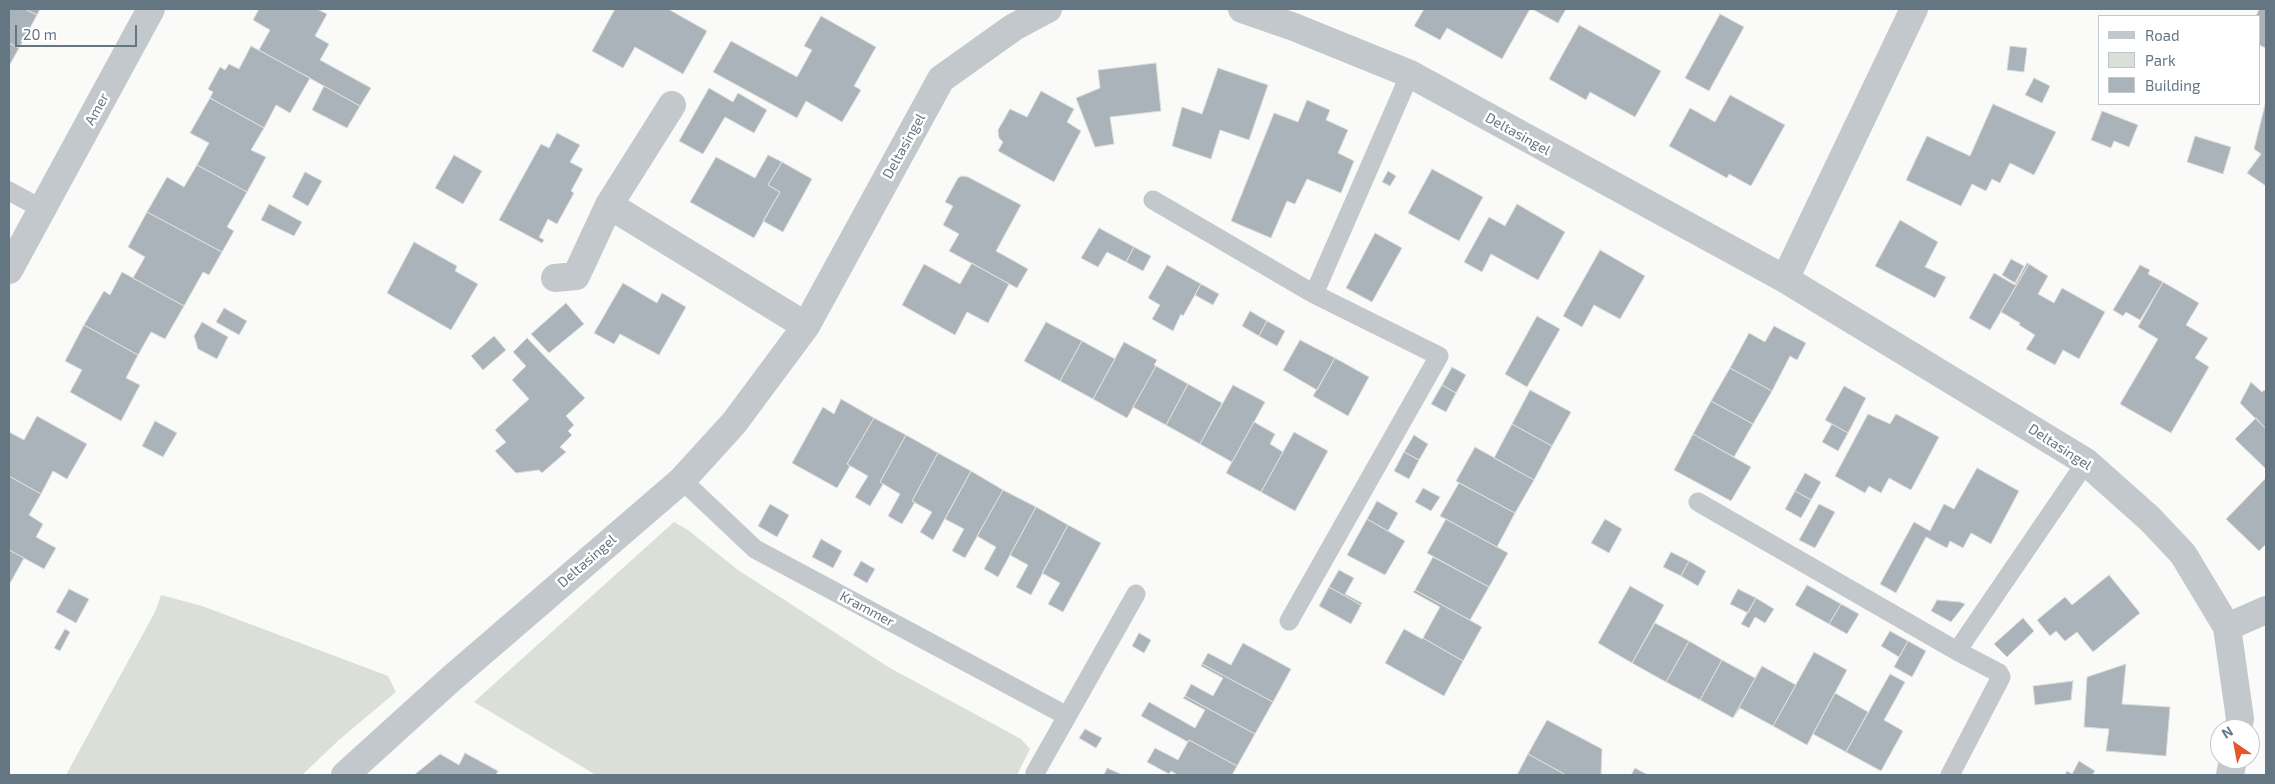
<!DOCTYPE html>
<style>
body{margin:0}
#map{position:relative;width:2275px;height:784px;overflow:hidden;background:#fafaf8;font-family:"Exo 2",sans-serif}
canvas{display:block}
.frame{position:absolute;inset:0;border:10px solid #657683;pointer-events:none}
.legend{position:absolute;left:2098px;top:15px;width:162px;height:90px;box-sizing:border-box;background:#fff;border:1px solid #c1c8cd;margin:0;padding:6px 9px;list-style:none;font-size:15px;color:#657683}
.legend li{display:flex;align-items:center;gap:10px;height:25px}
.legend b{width:25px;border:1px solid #c1c8cd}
.north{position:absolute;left:2210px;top:719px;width:50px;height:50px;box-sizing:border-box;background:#fff;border:1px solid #c1c8cd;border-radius:50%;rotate:327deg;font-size:14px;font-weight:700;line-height:20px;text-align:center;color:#657683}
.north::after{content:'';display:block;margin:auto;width:18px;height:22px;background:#e4572e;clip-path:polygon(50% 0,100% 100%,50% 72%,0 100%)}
.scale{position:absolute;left:15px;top:25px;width:122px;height:22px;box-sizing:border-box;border:2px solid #657683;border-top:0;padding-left:6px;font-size:15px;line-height:18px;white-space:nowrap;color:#657683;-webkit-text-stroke:4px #fff;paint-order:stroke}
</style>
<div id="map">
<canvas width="2275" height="784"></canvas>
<div class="frame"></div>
<ul class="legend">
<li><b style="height:6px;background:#c3c8cc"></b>Road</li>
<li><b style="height:14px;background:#dadfd7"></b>Park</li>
<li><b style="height:14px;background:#aab3b9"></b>Building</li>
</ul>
<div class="north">N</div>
<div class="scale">20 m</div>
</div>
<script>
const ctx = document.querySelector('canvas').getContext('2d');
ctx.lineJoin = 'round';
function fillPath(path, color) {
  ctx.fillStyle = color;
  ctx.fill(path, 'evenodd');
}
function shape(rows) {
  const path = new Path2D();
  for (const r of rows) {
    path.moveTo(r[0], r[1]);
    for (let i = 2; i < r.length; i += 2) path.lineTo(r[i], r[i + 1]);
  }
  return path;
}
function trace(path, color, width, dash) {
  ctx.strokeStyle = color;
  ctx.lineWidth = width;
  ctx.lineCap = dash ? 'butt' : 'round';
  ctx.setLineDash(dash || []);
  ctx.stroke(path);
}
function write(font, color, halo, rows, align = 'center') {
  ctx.font = font + ' "Exo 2",sans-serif';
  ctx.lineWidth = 5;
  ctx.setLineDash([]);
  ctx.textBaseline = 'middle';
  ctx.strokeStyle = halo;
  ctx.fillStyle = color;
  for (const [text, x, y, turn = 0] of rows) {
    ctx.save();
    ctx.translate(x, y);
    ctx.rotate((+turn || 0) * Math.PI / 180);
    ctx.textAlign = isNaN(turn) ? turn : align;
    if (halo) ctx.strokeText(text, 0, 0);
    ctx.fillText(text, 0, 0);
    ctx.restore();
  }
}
fillPath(shape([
 [674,522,688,530,738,570,890,668,1021,739,1030,749,1017,775,596,775,474,702],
 [161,595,202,606,388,676,396,692,340,739,302,775,66,775,155,612]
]), '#dadfd7');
const building = shape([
 [9,9,25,9,37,15,19,48,9,43,9,9],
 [25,9,40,9,37,15,25,9],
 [259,9,317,9,327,14,315,36,329,44,320,60,371,88,360,106,259,50,270,30,253,20,259,9],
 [615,9,668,9,707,31,683,74,635,47,623,68,592,51,615,9],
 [1424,9,1530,9,1502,59,1447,28,1440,40,1414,26,1424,9],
 [1532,9,1566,9,1558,23,1532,9],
 [2259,9,2266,9,2266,48,2259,45,2259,16,2256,16,2259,9],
 [1720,14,1744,27,1709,91,1685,78,1720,14],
 [821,16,876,47,854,86,861,90,842,122,806,101,797,118,713,72,731,41,797,77,812,50,804,46,821,16],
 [1579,25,1661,71,1635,117,1590,92,1586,100,1549,79,1579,25],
 [9,43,19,48,9,66,9,43],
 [251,46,310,78,290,113,276,105,264,128,210,98,213,92,208,89,220,67,225,70,229,64,239,69,251,46],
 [2010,46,2027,48,2024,72,2007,70,2010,46],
 [1156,63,1161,111,1110,117,1114,144,1095,147,1076,98,1100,88,1098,70,1156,63],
 [1218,68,1268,85,1249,140,1220,130,1211,159,1172,146,1182,107,1202,114,1218,68],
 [2034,78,2050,86,2042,103,2025,95,2034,78],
 [324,86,360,106,347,128,312,110,324,86],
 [709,88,733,102,738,93,767,110,754,133,725,117,703,154,679,141,709,88],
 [1041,91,1074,109,1067,122,1081,131,1054,182,998,151,1003,142,999,138,998,130,1010,109,1027,117,1041,91],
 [1730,95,1785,125,1751,186,1729,174,1727,178,1669,146,1690,108,1715,122,1730,95],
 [210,98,264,128,251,150,266,157,247,192,197,165,209,143,190,133,210,98],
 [1307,100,1330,110,1326,120,1348,130,1338,153,1354,161,1341,193,1307,179,1295,204,1287,201,1271,238,1231,221,1274,113,1298,122,1307,100],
 [2266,101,2266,186,2247,173,2261,154,2254,149,2266,101],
 [1993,104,2056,132,2034,175,2010,163,2000,183,1992,179,1986,191,1972,184,1961,206,1906,180,1927,136,1970,156,1993,104],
 [2102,111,2138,125,2129,147,2114,141,2111,148,2091,140,2102,111],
 [557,133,580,145,570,162,583,169,571,191,574,193,557,224,548,219,539,237,544,240,542,243,499,220,541,144,549,148,557,133],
 [2195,136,2231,147,2223,174,2187,162,2195,136],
 [454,155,482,171,463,204,435,188,454,155],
 [768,155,782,162,768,185,780,192,754,238,690,202,716,157,755,178,768,155],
 [782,162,812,179,783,232,763,221,780,192,768,185,782,162],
 [197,165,247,192,227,227,234,231,222,252,147,212,167,177,184,187,197,165],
 [1432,169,1483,197,1459,241,1408,213,1432,169],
 [1388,171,1396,176,1390,186,1382,182,1388,171],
 [305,172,322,181,308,206,292,197,305,172],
 [962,176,968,177,1021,205,996,251,1028,269,1017,288,949,251,959,234,943,225,953,206,945,202,958,178,962,176],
 [269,204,302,222,294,236,261,220,269,204],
 [1517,204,1565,232,1538,280,1491,254,1482,272,1464,262,1489,217,1505,226,1517,204],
 [147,212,222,252,209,275,203,272,184,306,133,278,145,257,128,247,147,212],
 [1900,220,1938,242,1925,267,1946,277,1935,298,1875,266,1900,220],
 [1099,228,1134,247,1126,262,1107,252,1098,267,1081,258,1099,228],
 [1375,233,1402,248,1372,302,1346,288,1375,233],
 [414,242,457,266,455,271,478,284,451,330,387,293,414,242],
 [1134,247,1151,256,1143,271,1126,262,1134,247],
 [1600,250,1645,276,1620,319,1594,305,1582,327,1563,316,1600,250],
 [2011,259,2024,266,2015,283,2002,275,2011,259],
 [972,263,1009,284,988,323,967,312,955,335,902,305,924,264,960,284,972,263],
 [2027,263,2029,264,1990,330,1969,318,1994,273,2015,285,2027,263],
 [2029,264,2048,276,2038,294,2054,303,2062,288,2105,312,2079,359,2063,350,2055,365,2026,349,2035,335,2019,325,2020,323,2001,312,2029,264],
 [1167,265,1201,284,1183,316,1181,314,1173,331,1152,319,1160,305,1148,298,1167,265],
 [2140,265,2150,270,2148,274,2163,282,2140,320,2126,312,2123,316,2113,310,2140,265],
 [122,272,184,306,165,339,151,332,138,355,84,325,104,291,110,295,122,272],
 [2163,282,2199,303,2186,325,2208,338,2195,358,2209,367,2171,433,2120,404,2158,339,2138,327,2163,282],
 [623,283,657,303,662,293,686,307,659,355,620,334,614,344,594,333,623,283],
 [1201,284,1219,294,1213,305,1195,295,1201,284],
 [566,303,584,324,549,353,531,334,566,303],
 [224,308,247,321,239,335,216,322,224,308],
 [1250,311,1267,321,1259,336,1242,326,1250,311],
 [1537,316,1560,329,1527,387,1505,374,1537,316],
 [1267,321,1285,331,1277,346,1259,336,1267,321],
 [202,322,228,337,217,359,198,349,194,336,202,322],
 [1046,322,1082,341,1060,381,1024,361,1046,322],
 [84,325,138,355,126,378,140,385,121,421,70,392,82,370,65,361,84,325],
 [1774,326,1806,343,1797,360,1790,356,1772,391,1730,368,1749,333,1765,342,1774,326],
 [494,336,506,350,483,370,471,356,494,336],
 [527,338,585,398,566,416,574,425,568,431,572,435,560,447,566,452,542,473,539,470,516,473,495,451,506,442,495,430,529,399,512,380,526,366,513,352,527,338],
 [1300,340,1335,358,1317,390,1283,370,1300,340],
 [1082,341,1115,359,1093,399,1060,381,1082,341],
 [1124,342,1157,360,1154,365,1156,366,1127,418,1093,399,1124,342],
 [1335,358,1369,377,1348,416,1313,396,1335,358],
 [1156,366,1188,384,1166,425,1133,407,1156,366],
 [1452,367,1466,375,1456,393,1442,385,1452,367],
 [1730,368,1772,391,1753,424,1711,401,1730,368],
 [2251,382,2262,392,2264,390,2266,392,2266,429,2240,403,2251,382],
 [1188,384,1222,403,1200,444,1166,425,1188,384],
 [1233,385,1265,402,1232,462,1200,444,1233,385],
 [1442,385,1456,393,1446,412,1431,404,1442,385],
 [1844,386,1866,398,1848,433,1825,420,1844,386],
 [1530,390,1571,412,1552,446,1512,424,1530,390],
 [841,399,874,418,847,464,850,466,837,488,792,463,823,407,834,414,841,399],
 [1711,401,1753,424,1734,457,1693,434,1711,401],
 [1868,414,1890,424,1896,414,1939,437,1911,490,1889,478,1881,493,1869,486,1865,493,1835,476,1868,414],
 [37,416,87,444,67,479,53,471,41,494,9,476,9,432,24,440,37,416],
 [874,418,906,435,880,482,883,484,870,506,855,497,868,476,847,464,874,418],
 [2256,418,2266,429,2266,469,2235,439,2256,418],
 [155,421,177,433,163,457,142,446,155,421],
 [1254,422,1275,434,1270,444,1283,452,1261,492,1226,473,1254,422],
 [1512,424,1552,446,1534,480,1494,458,1512,424],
 [1832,424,1848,433,1838,451,1822,442,1832,424],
 [1294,432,1328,451,1295,511,1261,492,1294,432],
 [1693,434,1751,467,1731,501,1674,470,1693,434],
 [906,435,938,453,912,501,915,502,902,524,888,516,900,494,880,482,906,435],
 [1414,435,1428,444,1419,460,1404,452,1414,435],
 [1475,447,1534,480,1515,513,1456,481,1475,447],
 [1404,452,1419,460,1409,479,1394,471,1404,452],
 [938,453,971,471,933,540,920,532,932,512,912,501,938,453],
 [1977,468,2019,491,1991,544,1971,533,1963,548,1950,541,1947,548,1926,537,1896,593,1880,584,1914,522,1930,531,1944,504,1954,509,1977,468],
 [971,471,1003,490,965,558,952,551,964,529,945,519,971,471],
 [1805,473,1821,482,1811,500,1795,491,1805,473],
 [9,476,41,494,29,515,43,524,36,537,56,548,44,569,9,550,9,476],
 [2266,478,2266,544,2259,551,2226,519,2266,478],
 [1459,483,1515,513,1497,547,1440,516,1459,483],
 [1423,488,1440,497,1431,511,1415,502,1423,488],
 [1003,490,1036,507,998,577,984,569,996,547,977,536,1003,490],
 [1795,491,1811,500,1801,518,1785,509,1795,491],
 [1377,501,1398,513,1388,531,1367,519,1377,501],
 [770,504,789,515,777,537,758,526,770,504],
 [1819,504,1835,512,1815,548,1799,540,1819,504],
 [1036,507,1068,525,1031,595,1016,587,1028,565,1010,555,1036,507],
 [1367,519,1405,541,1385,575,1347,555,1367,519],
 [1446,519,1508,553,1489,587,1427,553,1446,519],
 [1605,519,1622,529,1609,553,1591,543,1605,519],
 [1068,525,1101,543,1063,612,1048,604,1060,583,1042,573,1068,525],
 [821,539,842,551,833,568,812,557,821,539],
 [9,550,24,558,9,585,9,550],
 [1671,552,1689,561,1681,576,1663,567,1671,552],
 [1433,557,1489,587,1470,620,1415,590,1433,557],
 [861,561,875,569,867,583,853,575,861,561],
 [1689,561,1706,571,1698,586,1681,576,1689,561],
 [1339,570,1354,578,1345,594,1362,603,1361,605,1329,587,1339,570],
 [2109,575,2140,613,2093,652,2077,632,2065,641,2056,631,2050,636,2037,620,2065,597,2072,605,2109,575],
 [1807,585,1841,604,1829,624,1795,605,1807,585],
 [1630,586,1664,605,1632,663,1598,643,1630,586],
 [1329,587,1361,605,1351,624,1319,606,1329,587],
 [69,589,89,599,76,623,56,612,69,589],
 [1738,589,1756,598,1748,613,1730,604,1738,589],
 [1415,590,1482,627,1463,661,1423,638,1440,607,1413,592,1415,590],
 [1756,598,1774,609,1765,623,1755,617,1749,628,1741,624,1756,598],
 [1937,600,1960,602,1965,604,1951,622,1931,611,1937,600],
 [1841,604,1859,614,1847,634,1829,624,1841,604],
 [2023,618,2034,631,2007,657,1994,644,2023,618],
 [1655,623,1689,641,1666,682,1632,663,1655,623],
 [65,629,70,632,60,651,54,648,65,629],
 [1404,629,1422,639,1423,638,1463,661,1444,696,1385,663,1404,629],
 [1890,631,1908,641,1899,657,1881,646,1890,631],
 [1139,633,1151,640,1144,653,1132,646,1139,633],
 [1689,641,1722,660,1700,700,1666,682,1689,641],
 [1908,641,1926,651,1912,677,1894,667,1908,641],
 [1243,643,1291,669,1273,702,1202,664,1208,653,1231,665,1243,643],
 [1814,652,1847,670,1807,745,1773,726,1814,652],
 [1722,660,1755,678,1762,666,1733,718,1700,700,1722,660],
 [1202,664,1273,702,1255,734,1185,696,1191,684,1213,696,1223,678,1201,666,1202,664],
 [2126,664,2122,704,2170,707,2166,756,2106,751,2109,729,2084,727,2087,677,2126,664],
 [1762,666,1796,685,1773,726,1740,708,1733,718,1762,666],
 [1890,674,1905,682,1884,720,1903,731,1881,771,1846,752,1890,674],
 [2073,681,2071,700,2035,705,2033,686,2073,681],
 [1835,693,1868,712,1846,752,1813,734,1835,693],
 [1185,696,1255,734,1237,766,1189,740,1188,742,1141,716,1149,702,1195,728,1205,710,1183,698,1185,696],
 [1547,720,1602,749,1601,775,1566,775,1528,754,1547,720],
 [1085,729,1102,738,1096,748,1079,738,1085,729],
 [1189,740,1237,766,1232,775,1178,775,1171,771,1169,774,1147,762,1155,748,1178,760,1189,740],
 [465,753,498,771,496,775,414,775,440,754,459,765,465,753],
 [1528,754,1566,775,1517,775,1528,754],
 [2079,761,2095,771,2092,775,2065,775,2067,771,2072,774,2079,761],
 [1107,768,1123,775,1104,775,1107,768],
 [1635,768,1648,775,1631,775,1635,768]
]);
fillPath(building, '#aab3b9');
trace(building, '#dcdcda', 1);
trace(shape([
 [9,191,42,209],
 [1153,200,1314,294,1439,356,1289,621],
 [1314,294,1410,74],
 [682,480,755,549,1067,716],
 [1698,502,1957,651,1999,673,2001,677,1950,775],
 [1957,651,2086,462],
 [1035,773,1136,594]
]), '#c3c8cc', 19);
trace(shape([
 [1242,9,1294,27,1410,74,1785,279,2086,462,2150,519,2183,554,2227,627,2240,719,2238,729],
 [609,205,806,326],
 [9,270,151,9],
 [555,278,576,276,609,205,672,105],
 [1785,279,1914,9],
 [2227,627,2266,610],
 [345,775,452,678,682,480,734,423,806,326,941,79,1014,27,1048,9],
 [2230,775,2233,759]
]), '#c3c8cc', 28);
write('14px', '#657683', '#fff', [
 ["Amer",97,109,-61],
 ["Deltasingel",1518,134,29],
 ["Deltasingel",904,146,-61],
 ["Deltasingel",2060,447,33],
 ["Deltasingel",587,561,-41],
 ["Krammer",867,609,28]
]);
</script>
